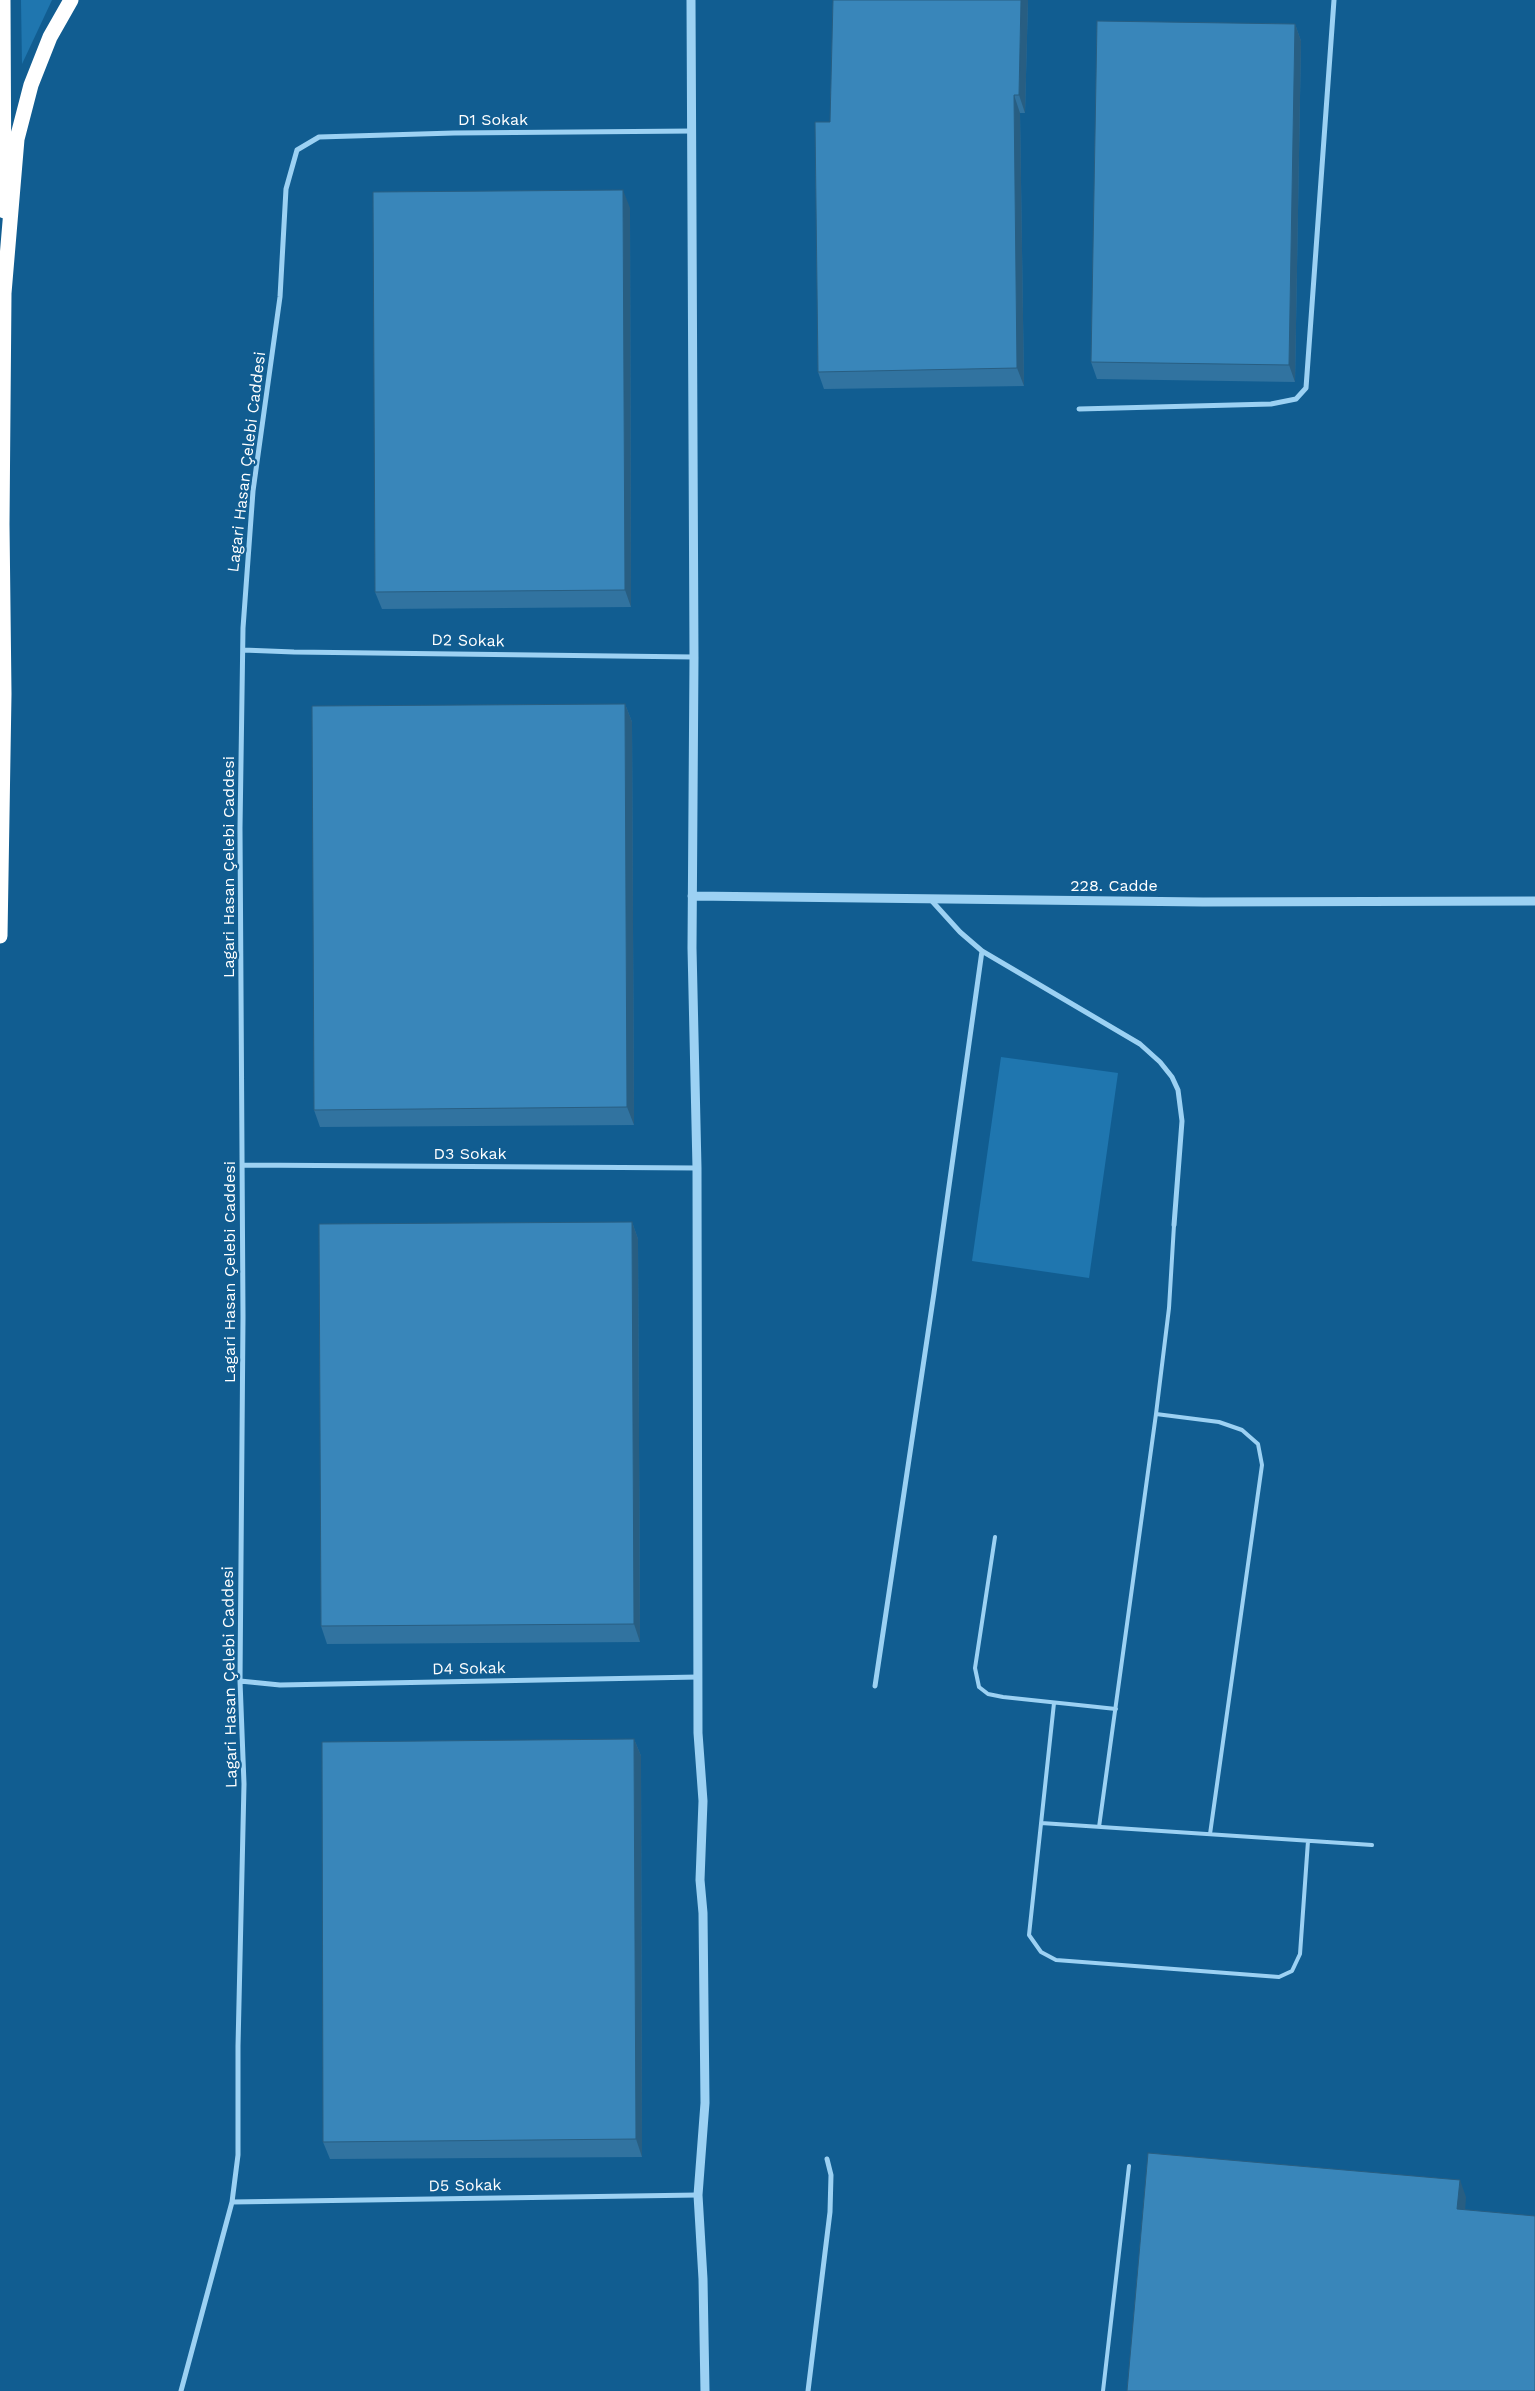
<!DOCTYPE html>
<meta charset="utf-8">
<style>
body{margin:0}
canvas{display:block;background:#115d91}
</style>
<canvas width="1535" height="2391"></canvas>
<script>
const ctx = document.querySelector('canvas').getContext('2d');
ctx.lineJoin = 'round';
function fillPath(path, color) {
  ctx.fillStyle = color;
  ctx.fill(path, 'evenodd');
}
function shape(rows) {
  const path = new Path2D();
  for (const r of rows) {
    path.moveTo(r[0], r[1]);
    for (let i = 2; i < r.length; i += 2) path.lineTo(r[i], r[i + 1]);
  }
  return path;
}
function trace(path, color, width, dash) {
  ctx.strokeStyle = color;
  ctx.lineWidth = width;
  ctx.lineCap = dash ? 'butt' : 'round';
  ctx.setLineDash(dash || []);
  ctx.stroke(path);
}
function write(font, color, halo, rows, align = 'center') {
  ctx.font = font + ' "Work Sans",sans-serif';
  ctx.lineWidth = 4.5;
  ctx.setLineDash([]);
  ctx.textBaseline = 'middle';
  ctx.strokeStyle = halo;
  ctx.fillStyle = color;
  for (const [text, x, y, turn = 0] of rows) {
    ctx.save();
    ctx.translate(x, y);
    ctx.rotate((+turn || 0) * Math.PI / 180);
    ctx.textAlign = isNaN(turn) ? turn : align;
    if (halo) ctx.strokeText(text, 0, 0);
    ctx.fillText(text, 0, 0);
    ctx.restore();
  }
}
fillPath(shape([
 [21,0,52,0,22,64],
 [1001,1057,1118,1073,1089,1278,972,1261]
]), '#1f76af');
trace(shape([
 [1156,1414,1219,1422,1242,1430,1258,1444,1262,1465,1210,1834],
 [995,1537,975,1668,979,1687,988,1694,1003,1697,1116,1709],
 [1054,1703,1029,1935,1041,1952,1056,1960,1279,1977,1292,1971,1300,1954,1308,1841],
 [1041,1823,1372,1845],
 [1099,1827,1156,1414,1169,1308,1174,1225],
 [1103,2391,1129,2166]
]), '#9cd1f3', 4);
trace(shape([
 [1079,409,1271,404,1296,399,1306,388,1334,0],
 [243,650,294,652,694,657],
 [931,900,960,932,982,951,1140,1044,1160,1062,1172,1077,1178,1090,1182,1121,1174,1225],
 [242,1165,697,1168],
 [240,1681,280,1685,698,1677],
 [875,1686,934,1293,982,951],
 [232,2202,698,2195],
 [181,2391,232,2202,238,2155,238,2046,244,1784,240,1681,243,1317,240,828,243,628,253,491,280,297,286,189,297,150,319,137,454,133,693,131],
 [808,2391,830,2212,831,2175,827,2159]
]), '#9cd1f3', 5);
trace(shape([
 [691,0,694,657,692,948,697,1168,698,1733,703,1801,700,1880,703,1913,705,2103,698,2195,703,2279,705,2391],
 [692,896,1203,902,1535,901]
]), '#9cd1f3', 9);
trace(shape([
 [3,0,4,211],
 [0,936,4,694,2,524,4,293,17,139,31,85,50,37,71,0]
]), '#fff', 15);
fillPath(shape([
 [833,0,1028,0,1025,113,1020,113,1024,386,824,389,818,372,830,122],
 [1295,24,1301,41,1295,382,1097,379,1091,362],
 [630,208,631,607,382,609,375,592],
 [625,704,632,722,634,1125,320,1127,314,1110],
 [632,1222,638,1239,640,1642,327,1644,321,1626],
 [634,1739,641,1756,642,2157,330,2159,323,2142]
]), '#3173a0');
fillPath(shape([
 [1021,0,1028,0,1025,113,1019,95],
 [1295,24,1301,41,1295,382,1289,365],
 [1014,95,1020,113,1024,386,1017,368],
 [623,190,630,208,631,607,625,590],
 [625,704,632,722,634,1125,627,1107],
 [632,1222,638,1239,640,1642,634,1624],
 [634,1739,641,1756,642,2157,636,2139],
 [1460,2180,1466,2197,1464,2227,1457,2209]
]), '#285e82');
const building = shape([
 [833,0,1021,0,1019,95,1014,95,1017,368,818,372,815,122,830,122,833,0],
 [1097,21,1295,24,1289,365,1091,362,1097,21],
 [623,190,625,590,375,592,373,192,623,190],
 [625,704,627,1107,314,1110,312,706,625,704],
 [632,1222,634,1624,321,1626,319,1224,632,1222],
 [634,1739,636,2139,323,2142,322,1742,634,1739],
 [1148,2153,1460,2180,1457,2209,1535,2216,1535,2391,1127,2391,1148,2153]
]);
fillPath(building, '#3986ba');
trace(building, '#285e82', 1);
write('16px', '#fff', '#115d91', [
 ["D1 Sokak",493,120],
 ["Lagari Hasan Çelebi Caddesi",247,462,-83],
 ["D2 Sokak",468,641,1],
 ["Lagari Hasan Çelebi Caddesi",229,867,-90],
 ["228. Cadde",1114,886],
 ["D3 Sokak",470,1154],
 ["Lagari Hasan Çelebi Caddesi",230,1272,-90],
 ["D4 Sokak",469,1669,-1],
 ["Lagari Hasan Çelebi Caddesi",230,1677,-91],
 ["D5 Sokak",465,2186,-1]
]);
</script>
